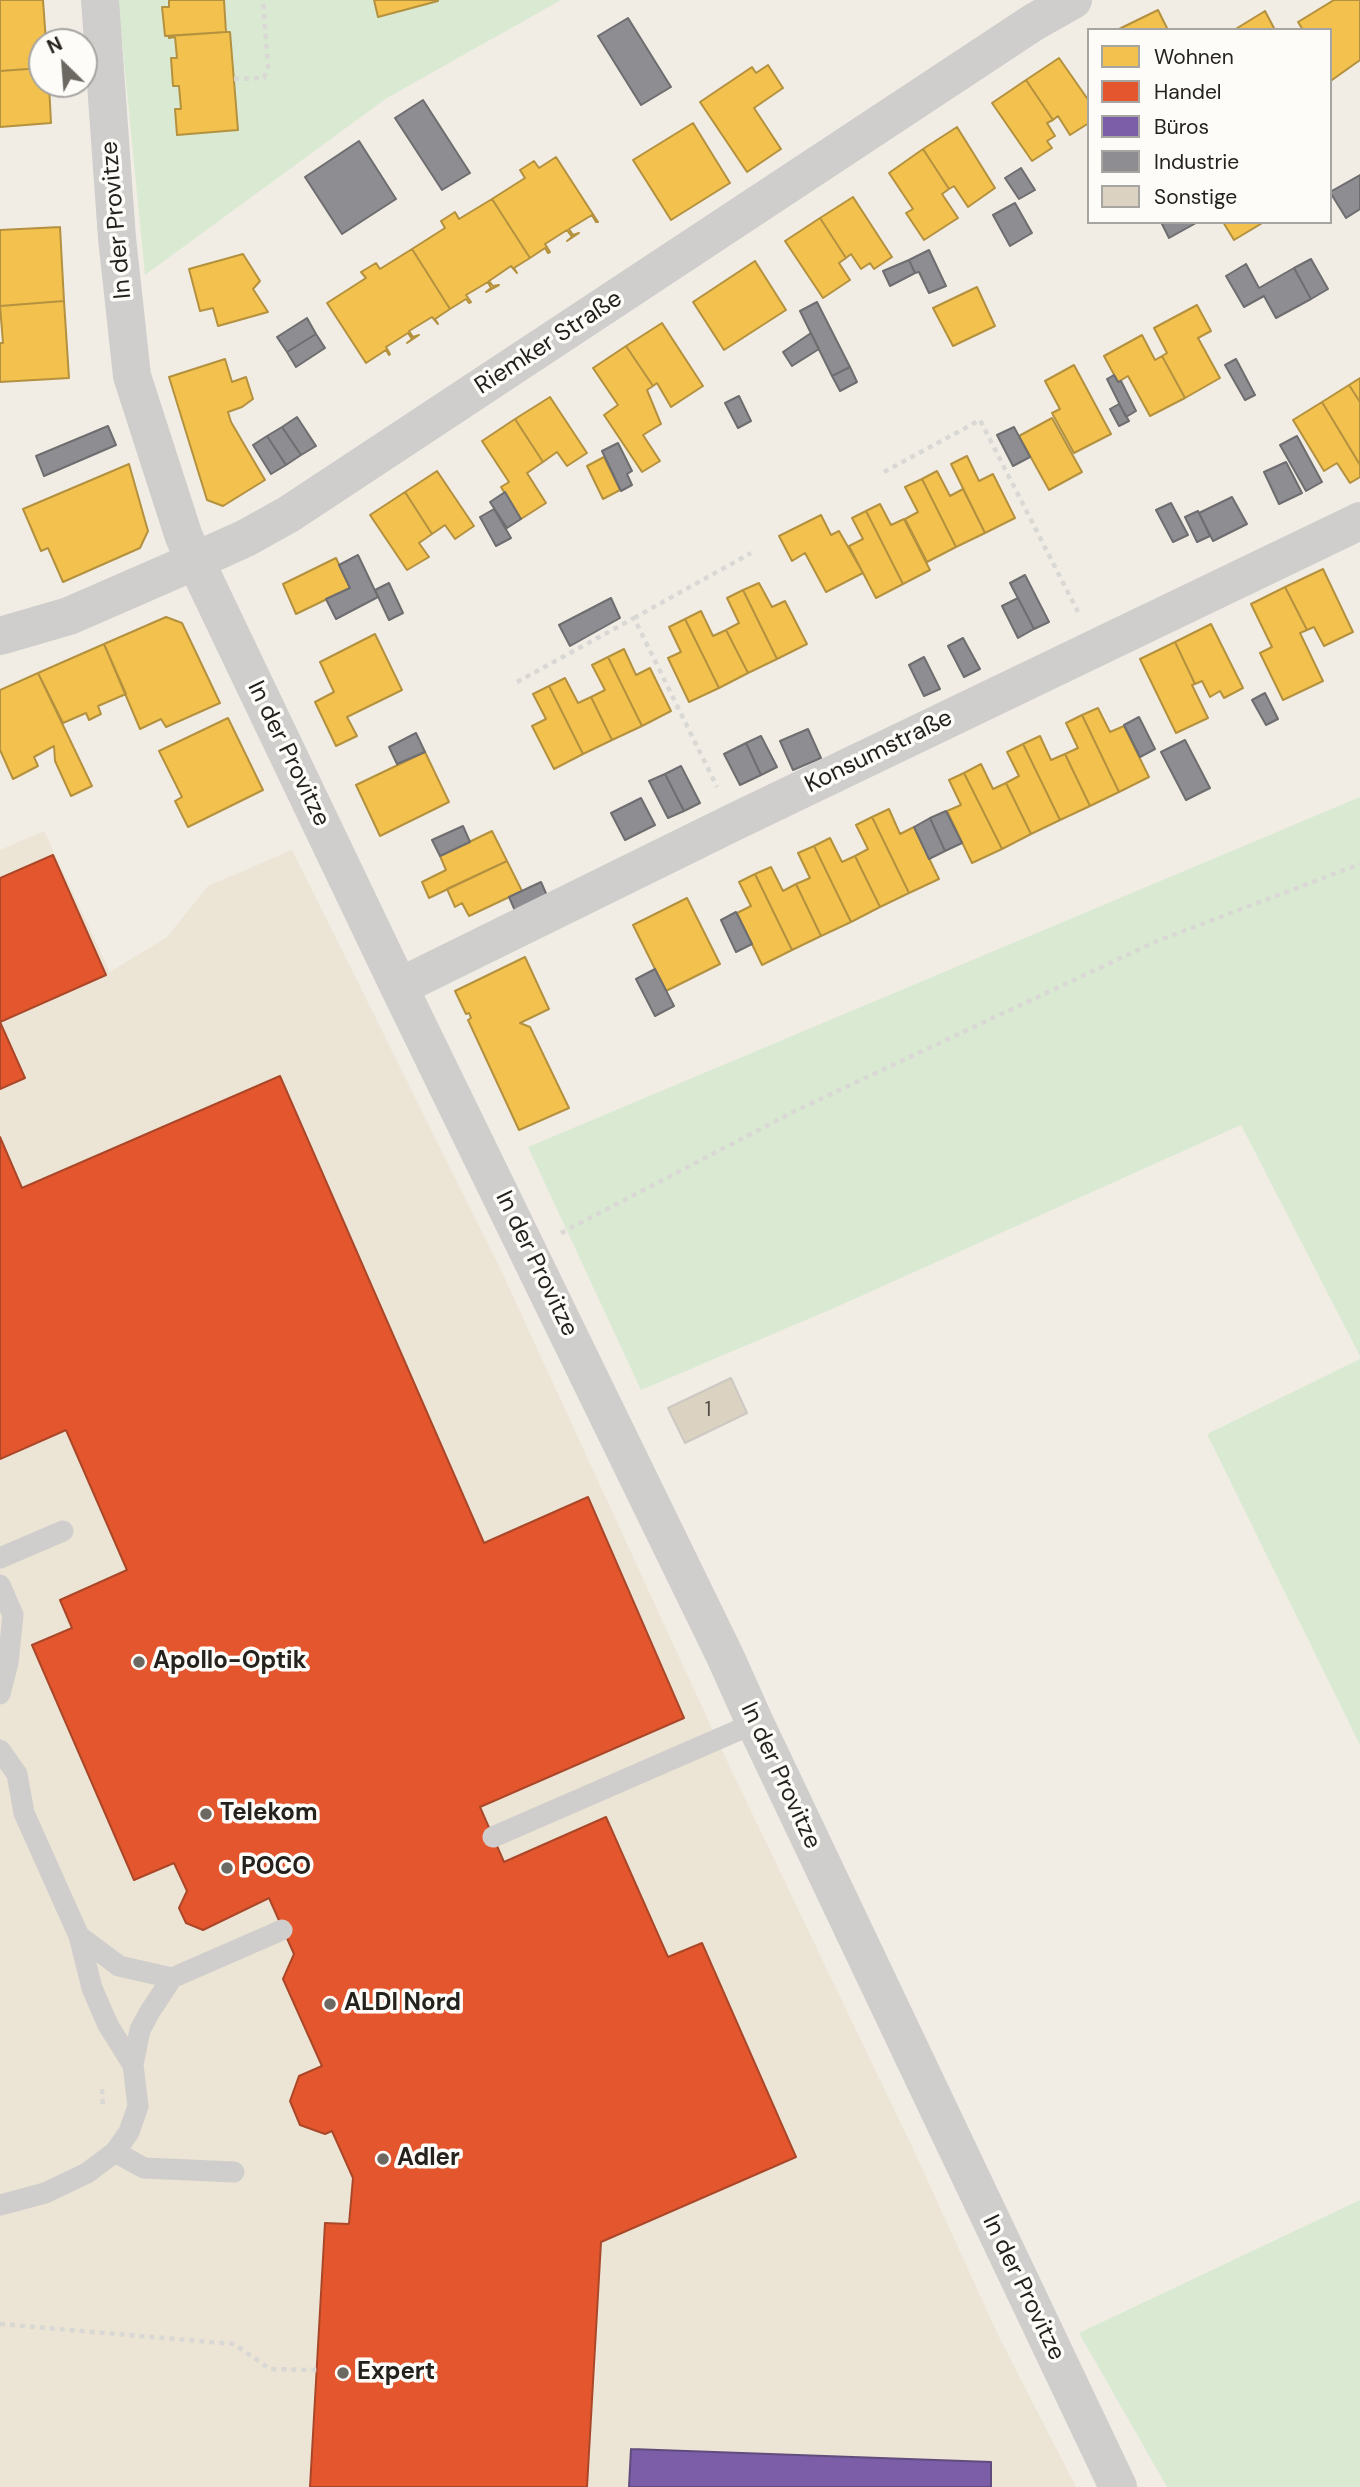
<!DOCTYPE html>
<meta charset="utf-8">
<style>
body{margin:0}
#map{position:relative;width:1360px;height:2487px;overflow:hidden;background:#f1ede5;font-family:"DM Sans",sans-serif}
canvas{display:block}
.legend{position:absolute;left:1087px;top:28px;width:245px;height:196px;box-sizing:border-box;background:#fefcf9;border:2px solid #a7a5a1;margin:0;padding:9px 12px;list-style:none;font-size:21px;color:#25221d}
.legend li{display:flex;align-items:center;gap:14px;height:35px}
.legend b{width:35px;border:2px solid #a7a5a1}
.north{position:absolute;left:28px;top:28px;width:70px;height:70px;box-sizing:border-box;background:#fefcf9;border:2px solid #a7a5a1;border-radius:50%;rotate:335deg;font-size:19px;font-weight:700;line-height:28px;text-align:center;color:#25221d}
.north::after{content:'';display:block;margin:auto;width:24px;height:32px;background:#6c6963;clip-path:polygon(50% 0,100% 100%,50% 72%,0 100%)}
</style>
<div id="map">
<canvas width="1360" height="2487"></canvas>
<ul class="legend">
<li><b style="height:19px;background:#f2c14e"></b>Wohnen</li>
<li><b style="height:19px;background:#e4572e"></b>Handel</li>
<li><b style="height:19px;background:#7b5ea7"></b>Büros</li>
<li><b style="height:19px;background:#8d8d92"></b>Industrie</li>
<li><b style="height:19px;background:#dcd2c1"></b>Sonstige</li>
</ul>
<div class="north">N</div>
</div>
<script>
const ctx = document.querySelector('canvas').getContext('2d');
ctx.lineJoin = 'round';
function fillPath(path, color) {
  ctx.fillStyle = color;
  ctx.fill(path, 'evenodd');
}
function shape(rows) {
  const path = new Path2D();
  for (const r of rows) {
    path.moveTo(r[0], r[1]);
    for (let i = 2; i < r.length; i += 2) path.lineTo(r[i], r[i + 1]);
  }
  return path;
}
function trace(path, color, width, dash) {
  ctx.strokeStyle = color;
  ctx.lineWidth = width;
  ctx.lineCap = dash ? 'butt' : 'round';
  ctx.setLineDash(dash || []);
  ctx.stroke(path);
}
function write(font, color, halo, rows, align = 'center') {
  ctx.font = font + ' "DM Sans",sans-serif';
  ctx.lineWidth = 7;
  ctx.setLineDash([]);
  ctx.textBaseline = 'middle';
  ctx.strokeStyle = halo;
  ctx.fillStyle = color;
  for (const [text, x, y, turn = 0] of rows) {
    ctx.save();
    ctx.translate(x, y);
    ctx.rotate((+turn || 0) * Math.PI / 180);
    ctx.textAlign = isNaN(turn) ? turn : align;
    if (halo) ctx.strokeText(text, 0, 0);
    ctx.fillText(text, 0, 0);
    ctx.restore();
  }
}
fillPath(shape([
 [44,831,110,972,167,937,208,886,292,850,500,1268,727,1761,916,2155,999,2337,1076,2487,0,2487,0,850]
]), '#ece4d4');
fillPath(shape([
 [118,0,561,0,387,98,145,275],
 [1360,797,1360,1356,1241,1125,832,1309,641,1390,528,1147],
 [1360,1359,1360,1745,1207,1434],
 [1360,2200,1360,2487,1167,2487,1079,2333]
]), '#daead2');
const homes = shape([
 [0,0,43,0,46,42,42,42,42,68,0,71,0,0],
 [169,0,224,0,226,32,165,36,162,7,169,7,169,0],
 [374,0,438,0,438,1,378,17,374,0],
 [1334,0,1360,0,1360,60,1332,80,1330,77,1330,30,1303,30,1298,22,1334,0],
 [1158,10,1168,30,1117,30,1158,10],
 [1265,11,1275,30,1234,30,1265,11],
 [226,32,230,32,238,130,177,135,175,109,181,109,179,86,173,86,171,58,177,58,175,37,169,38,169,36,226,32],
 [1059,58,1089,101,1089,123,1070,135,1058,116,1053,120,1026,80,1059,58],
 [768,65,783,88,754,108,781,149,747,172,700,102,752,67,756,73,768,65],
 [42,68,42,84,49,84,51,123,0,127,0,71,42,68],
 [1026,80,1053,120,1047,123,1055,136,1047,141,1052,148,1032,161,992,103,1026,80],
 [693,123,730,183,671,220,633,160,693,123],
 [957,127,995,188,968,207,954,186,949,189,923,149,957,127],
 [923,149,949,189,942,194,958,218,924,240,906,213,913,209,889,173,923,149],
 [556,157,598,222,596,222,592,215,569,229,573,235,579,233,567,241,572,237,567,230,545,244,550,252,548,253,545,248,530,258,492,199,525,178,520,170,534,161,539,168,556,157],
 [853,197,892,257,874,269,870,263,861,269,851,254,846,258,820,218,853,197],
 [492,199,530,258,514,268,517,273,511,266,489,281,493,286,499,285,486,292,491,288,488,282,466,295,471,302,469,303,466,299,450,309,412,249,445,228,441,221,455,212,459,219,492,199],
 [820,218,846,258,839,263,850,280,823,298,785,241,820,218],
 [1223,222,1264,222,1234,240,1223,222],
 [60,227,64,301,0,306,0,230,60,227],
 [412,249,450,309,435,319,438,324,432,317,409,331,413,337,419,335,407,343,412,339,408,333,386,347,390,354,389,355,386,350,366,363,327,303,366,278,361,272,376,263,380,269,412,249],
 [243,254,260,281,253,289,268,312,218,326,213,308,200,311,189,269,243,254],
 [755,261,786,310,724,350,693,302,755,261],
 [977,287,995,326,953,346,933,308,977,287],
 [64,301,69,378,0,382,0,343,3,343,0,306,64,301],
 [1197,305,1211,331,1198,338,1220,378,1185,398,1162,356,1167,353,1154,328,1197,305],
 [662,323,703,386,671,407,657,383,653,386,626,346,662,323],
 [1142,335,1155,360,1162,356,1185,398,1150,416,1128,376,1118,382,1104,356,1142,335],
 [626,346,653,386,647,390,661,424,643,435,660,461,642,472,604,415,618,405,593,368,626,346],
 [225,359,232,382,246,377,253,399,242,407,228,412,231,422,265,480,223,506,207,500,169,377,225,359],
 [1074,365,1111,434,1074,453,1052,413,1060,409,1045,381,1074,365],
 [1360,378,1360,402,1349,385,1360,378],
 [1349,385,1360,402,1360,465,1322,402,1349,385],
 [550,397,587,453,567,466,557,452,543,462,515,419,550,397],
 [1322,402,1360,465,1360,477,1350,483,1337,463,1324,471,1293,420,1322,402],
 [1052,418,1082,472,1049,490,1019,436,1052,418],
 [515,419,543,462,527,473,546,503,521,519,501,487,509,482,482,441,515,419],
 [967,456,979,481,993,474,1015,518,985,533,951,464,967,456],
 [604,457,620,490,603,499,587,466,604,457],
 [129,464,148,531,140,548,63,582,48,548,41,551,23,509,129,464],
 [437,471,474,526,455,539,445,525,432,534,405,492,437,471],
 [937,471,950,496,963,489,985,533,956,547,922,479,937,471],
 [922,479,956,547,927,562,905,519,918,512,905,487,922,479],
 [405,492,432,534,419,543,429,557,407,570,370,515,405,492],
 [880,504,891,525,904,519,930,570,903,584,866,511,880,504],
 [866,511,903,584,876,598,849,546,863,539,852,518,866,511],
 [821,515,831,535,839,531,863,573,826,592,805,553,792,561,779,536,821,515],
 [336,558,350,588,296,614,283,584,336,558],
 [1323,569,1353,632,1324,646,1314,627,1307,630,1285,587,1323,569],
 [759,583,772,607,785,601,807,644,777,659,743,590,759,583],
 [1285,587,1307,630,1300,633,1323,681,1283,700,1260,653,1272,647,1251,604,1285,587],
 [743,590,777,659,748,673,726,630,739,623,727,598,743,590],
 [701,611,713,636,726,630,748,673,719,688,685,619,701,611],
 [166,617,182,623,220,703,166,727,161,719,140,729,104,644,166,617],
 [685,619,719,688,689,702,668,658,681,652,669,627,685,619],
 [1211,624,1243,688,1224,698,1220,691,1210,697,1202,681,1195,684,1175,642,1211,624],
 [375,634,402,690,347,717,357,736,336,746,315,702,334,692,320,662,375,634],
 [1175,642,1195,684,1192,685,1208,718,1176,733,1140,659,1175,642],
 [104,644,126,694,98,706,101,714,89,720,86,713,63,723,38,673,104,644],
 [624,649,636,675,650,668,671,711,642,726,608,657,624,649],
 [608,657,642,726,612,740,591,697,605,690,592,665,608,657],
 [38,673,92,786,71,796,55,761,54,746,34,757,38,766,13,779,0,750,0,690,38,673],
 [565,678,578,703,591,697,612,740,583,754,549,686,565,678],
 [549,686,583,754,554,769,532,726,546,719,533,694,549,686],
 [1098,708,1110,732,1124,726,1149,777,1119,792,1082,715,1098,708],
 [1082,715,1119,792,1090,806,1065,754,1078,748,1066,723,1082,715],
 [228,718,263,790,188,827,175,801,182,797,159,751,228,718],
 [1040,736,1051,760,1065,754,1090,806,1060,820,1023,744,1040,736],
 [1023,744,1060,820,1031,834,1006,783,1019,776,1007,752,1023,744],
 [425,752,449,802,380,836,356,785,425,752],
 [981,764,993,789,1006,783,1031,834,1002,849,964,773,981,764],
 [964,773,1002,849,972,863,947,811,961,805,949,780,964,773],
 [889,809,900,834,914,827,939,879,909,893,872,817,889,809],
 [872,817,909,893,880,907,855,856,868,849,856,825,872,817],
 [492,831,507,861,429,898,422,882,446,870,440,856,492,831],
 [830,838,842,862,855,856,880,907,851,922,814,846,830,838],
 [814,846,851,922,821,936,796,884,810,878,798,853,814,846],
 [507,861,522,891,469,916,462,903,455,907,447,889,507,861],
 [771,867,783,891,796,884,821,936,792,950,755,874,771,867],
 [755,874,792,950,762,965,737,913,751,906,739,882,755,874],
 [687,898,720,964,666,991,633,925,687,898],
 [525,957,549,1009,520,1023,530,1027,569,1108,519,1130,468,1020,471,1018,469,1013,466,1014,455,991,525,957]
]);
fillPath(homes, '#f2c14e');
trace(homes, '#b4913f', 2);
const shops = shape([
 [53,855,106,975,0,1022,0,878,53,855],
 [0,1022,25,1078,0,1089,0,1022],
 [280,1076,484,1543,588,1497,684,1718,480,1807,504,1862,606,1817,668,1957,702,1943,796,2157,601,2242,587,2487,310,2487,325,2223,349,2224,353,2178,332,2131,325,2134,300,2125,290,2101,299,2076,322,2066,283,1979,294,1954,269,1898,203,1930,186,1923,179,1908,187,1891,174,1863,134,1880,32,1645,72,1628,60,1600,127,1570,66,1430,0,1459,0,1137,22,1188,280,1076]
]);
fillPath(shops, '#e4572e');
trace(shops, '#ab4729', 2);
const offices = shape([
 [631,2449,991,2462,991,2487,629,2487,631,2449]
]);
fillPath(offices, '#7b5ea7');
trace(offices, '#614c7e', 2);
const industry = shape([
 [628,18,671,87,641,105,598,36,628,18],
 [423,100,470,173,442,190,395,118,423,100],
 [359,141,396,199,342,234,305,177,359,141],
 [1021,168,1035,190,1019,199,1005,178,1021,168],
 [1360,175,1360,209,1346,218,1330,192,1360,175],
 [1015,203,1032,233,1010,246,993,215,1015,203],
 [1161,222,1195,222,1196,223,1169,238,1161,222],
 [929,250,946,286,929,293,919,272,915,273,909,260,929,250],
 [1311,259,1328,289,1311,299,1294,268,1311,259],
 [909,260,915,273,890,286,883,271,909,260],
 [1246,264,1259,288,1294,268,1311,299,1276,318,1264,296,1244,307,1226,276,1246,264],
 [817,302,850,367,832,376,800,311,817,302],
 [307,318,316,334,287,352,277,337,307,318],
 [811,333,819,349,792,366,783,352,811,333],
 [316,334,325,348,296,367,287,352,316,334],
 [1236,359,1255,395,1245,400,1225,365,1236,359],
 [850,367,857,382,840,391,832,376,850,367],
 [1114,375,1118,382,1121,381,1136,411,1126,417,1107,379,1114,375],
 [739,396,751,421,738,428,725,403,739,396],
 [1119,404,1129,421,1119,426,1110,409,1119,404],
 [297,417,316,446,301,455,282,427,297,417],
 [108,426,116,445,44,476,36,456,108,426],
 [282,427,301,455,286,465,267,436,282,427],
 [1014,427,1030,457,1013,466,997,435,1014,427],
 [267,436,286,465,271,474,253,445,267,436],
 [1297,436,1322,482,1306,491,1280,445,1297,436],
 [618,443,632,471,627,474,632,485,621,491,602,451,618,443],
 [1286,462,1302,493,1279,504,1264,472,1286,462],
 [505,492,521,519,507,528,490,502,505,492],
 [1232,497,1247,524,1213,541,1199,513,1232,497],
 [1171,503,1188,535,1173,542,1156,510,1171,503],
 [494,509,511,538,496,546,480,517,494,509],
 [1198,511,1210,536,1197,542,1185,517,1198,511],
 [358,555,378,597,336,619,326,599,350,588,339,565,358,555],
 [1025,575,1049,622,1034,629,1010,583,1025,575],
 [389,583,403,613,389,620,375,590,389,583],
 [611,598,620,618,570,646,559,625,611,598],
 [1018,598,1034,629,1018,638,1002,606,1018,598],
 [963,638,980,669,964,677,948,646,963,638],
 [924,657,940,689,924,696,909,665,924,657],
 [1265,693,1278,719,1266,725,1252,700,1265,693],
 [1139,717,1155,749,1140,757,1124,725,1139,717],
 [808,729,821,758,793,770,780,741,808,729],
 [416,733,425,752,397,764,389,747,416,733],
 [761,736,777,767,761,775,746,743,761,736],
 [1185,740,1210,788,1186,800,1161,752,1185,740],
 [746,743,761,775,740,785,724,754,746,743],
 [681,766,700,803,684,811,665,774,681,766],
 [665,774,684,811,668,818,649,781,665,774],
 [641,798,655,825,625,840,611,813,641,798],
 [946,811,962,843,945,851,930,818,946,811],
 [930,818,945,851,929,859,914,827,930,818],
 [463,826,470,842,440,856,432,840,463,826],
 [541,882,548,898,516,913,509,897,541,882],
 [736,912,752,944,736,952,721,920,736,912],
 [655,969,674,1006,655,1016,636,979,655,969]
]);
fillPath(industry, '#8d8d92');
trace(industry, '#6e6d6f', 2);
const building = shape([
 [731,1378,747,1413,685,1443,668,1408,731,1378]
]);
fillPath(building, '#dcd2c1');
trace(building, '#ccc8c2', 2);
trace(shape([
 [234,79,264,78,268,67,263,0],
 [884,472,980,420,1078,612],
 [634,618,751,553],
 [517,682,634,618,717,787],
 [561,1233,797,1110,1157,941,1360,864],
 [102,2089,103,2108],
 [0,2324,234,2344,270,2369,317,2370]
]), '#d9d8d5', 4.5, [5, 5]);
trace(shape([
 [0,1558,63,1531],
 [0,1585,13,1615,8,1663,0,1694],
 [0,1750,17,1774,24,1813,79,1936,92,1988,108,2025,133,2065],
 [493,1837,755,1723],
 [79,1936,119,1966,172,1978],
 [115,2152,144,2168,234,2172],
 [0,2205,45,2193,87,2173,115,2152,129,2132,138,2106,133,2065,140,2030,149,2013,172,1978,282,1930]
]), '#cfcecc', 21);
trace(shape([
 [100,0,117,238,132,376,184,537,399,987,725,1656,755,1723,1118,2487],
 [399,987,734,822,1360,521]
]), '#cfcecc', 38);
trace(shape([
 [0,636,69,616,195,561,246,538,289,514,1034,22,1073,0]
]), '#cfcecc', 38);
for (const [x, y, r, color] of [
 [139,1662,7,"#6c6963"],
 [206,1814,7,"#6c6963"],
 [227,1868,7,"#6c6963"],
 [330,2004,7,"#6c6963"],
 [383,2159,7,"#6c6963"],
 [343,2373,7,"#6c6963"]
]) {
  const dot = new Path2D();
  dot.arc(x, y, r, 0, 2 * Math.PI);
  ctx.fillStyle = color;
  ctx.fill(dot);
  trace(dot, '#fefcf9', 2.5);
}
write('21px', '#534e46', null, [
 ["1",708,1410]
]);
write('24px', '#25221d', '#fefcf9', [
 ["In der Provitze",117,220,-95],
 ["Riemker Straße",549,343,-33],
 ["Konsumstraße",879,752,-26],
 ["In der Provitze",288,754,64],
 ["In der Provitze",536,1264,64],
 ["In der Provitze",780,1776,65],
 ["In der Provitze",1023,2288,64]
]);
write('bold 24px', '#25221d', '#fefcf9', [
 ["Apollo-Optik",153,1662],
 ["Telekom",220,1814],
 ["POCO",241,1868],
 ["ALDI Nord",344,2004],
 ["Adler",397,2159],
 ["Expert",357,2373]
], 'left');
</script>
